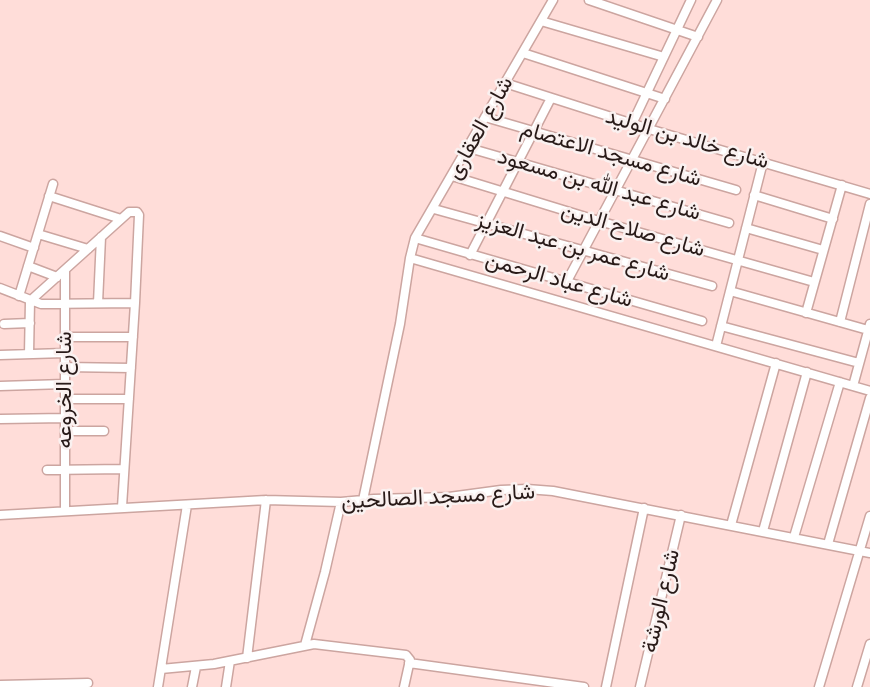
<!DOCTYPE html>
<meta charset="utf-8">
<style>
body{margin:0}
canvas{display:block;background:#ffddd9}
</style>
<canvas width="870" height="687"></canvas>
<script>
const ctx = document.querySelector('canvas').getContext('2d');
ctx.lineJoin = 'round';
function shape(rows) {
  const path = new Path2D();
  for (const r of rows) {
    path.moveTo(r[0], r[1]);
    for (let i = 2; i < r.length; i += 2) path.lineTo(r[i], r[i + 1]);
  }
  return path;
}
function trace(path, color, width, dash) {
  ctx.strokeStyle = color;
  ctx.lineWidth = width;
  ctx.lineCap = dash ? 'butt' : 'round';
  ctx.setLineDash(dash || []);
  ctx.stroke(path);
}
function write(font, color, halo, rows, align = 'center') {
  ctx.font = font + ' Figtree,Vazirmatn,sans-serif';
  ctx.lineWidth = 5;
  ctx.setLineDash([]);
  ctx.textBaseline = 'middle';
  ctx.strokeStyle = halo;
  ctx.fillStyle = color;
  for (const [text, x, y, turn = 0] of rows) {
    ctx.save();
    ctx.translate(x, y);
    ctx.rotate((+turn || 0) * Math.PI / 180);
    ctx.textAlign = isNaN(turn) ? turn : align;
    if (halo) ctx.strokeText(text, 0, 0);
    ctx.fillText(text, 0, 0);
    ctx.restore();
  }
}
const minor = shape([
 [589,0,698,37],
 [541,21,664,57],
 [523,53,665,99],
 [505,83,649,129,870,194],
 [485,117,736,190],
 [632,124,691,0],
 [469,148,729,223],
 [452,176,599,221,814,282],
 [754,195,833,219],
 [49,196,121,219],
 [434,209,712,286],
 [746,228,823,250],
 [38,234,88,249],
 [0,236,34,248],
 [415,238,702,321],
 [470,255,551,98],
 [410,258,870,391],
 [28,266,57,277],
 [65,270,65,510],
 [566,283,717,0],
 [0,288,41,304,135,303],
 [730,291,868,330],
 [19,296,53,184],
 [98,303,101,237],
 [806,313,842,185],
 [840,322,870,204],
 [4,324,30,323],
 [721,326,859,363],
 [65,337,133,337],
 [716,346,763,162],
 [29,354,30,301,129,212,137,212,139,215,135,303,122,507],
 [0,355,65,353],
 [65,367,131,368],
 [0,386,65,384],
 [853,386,870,324],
 [65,399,129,399],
 [0,419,65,418],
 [65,431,104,431],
 [47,470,124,469],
 [363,500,400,324,410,258,415,238,553,0],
 [0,515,266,500,341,502,374,499,449,497,501,490,527,489,553,491,870,553],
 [731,525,776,363],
 [763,531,807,372],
 [794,537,840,382],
 [828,544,870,398],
 [305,645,325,572,341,502],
 [247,658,266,500],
 [409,663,584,687],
 [161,669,214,664,314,644,406,655,410,660,404,687],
 [0,685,88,683],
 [158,687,187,505],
 [192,687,196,667],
 [226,687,230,661],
 [606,687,644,508],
 [640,687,681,515],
 [819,687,870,516],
 [857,687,870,644]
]);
trace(minor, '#cca5a0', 11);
trace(minor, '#fff', 8);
write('22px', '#281a18', '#faf1f0', [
 ["شارع العقارى",480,128,-61],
 ["شارع خالد بن الوليد",687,139,16],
 ["شارع مسجد الاعتصام",611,154,16],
 ["شارع عبد الله بن مسعود",599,185,16],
 ["شارع صلاح الدين",633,230,16],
 ["شارع عمر بن عبد العزيز",573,247,16],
 ["شارع عباد الرحمن",559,280,16],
 ["شارع الخروعه",65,390,-90],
 ["شارع مسجد الصالحين",438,497,-3],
 ["شارع الورشة",661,601,-77]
]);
</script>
